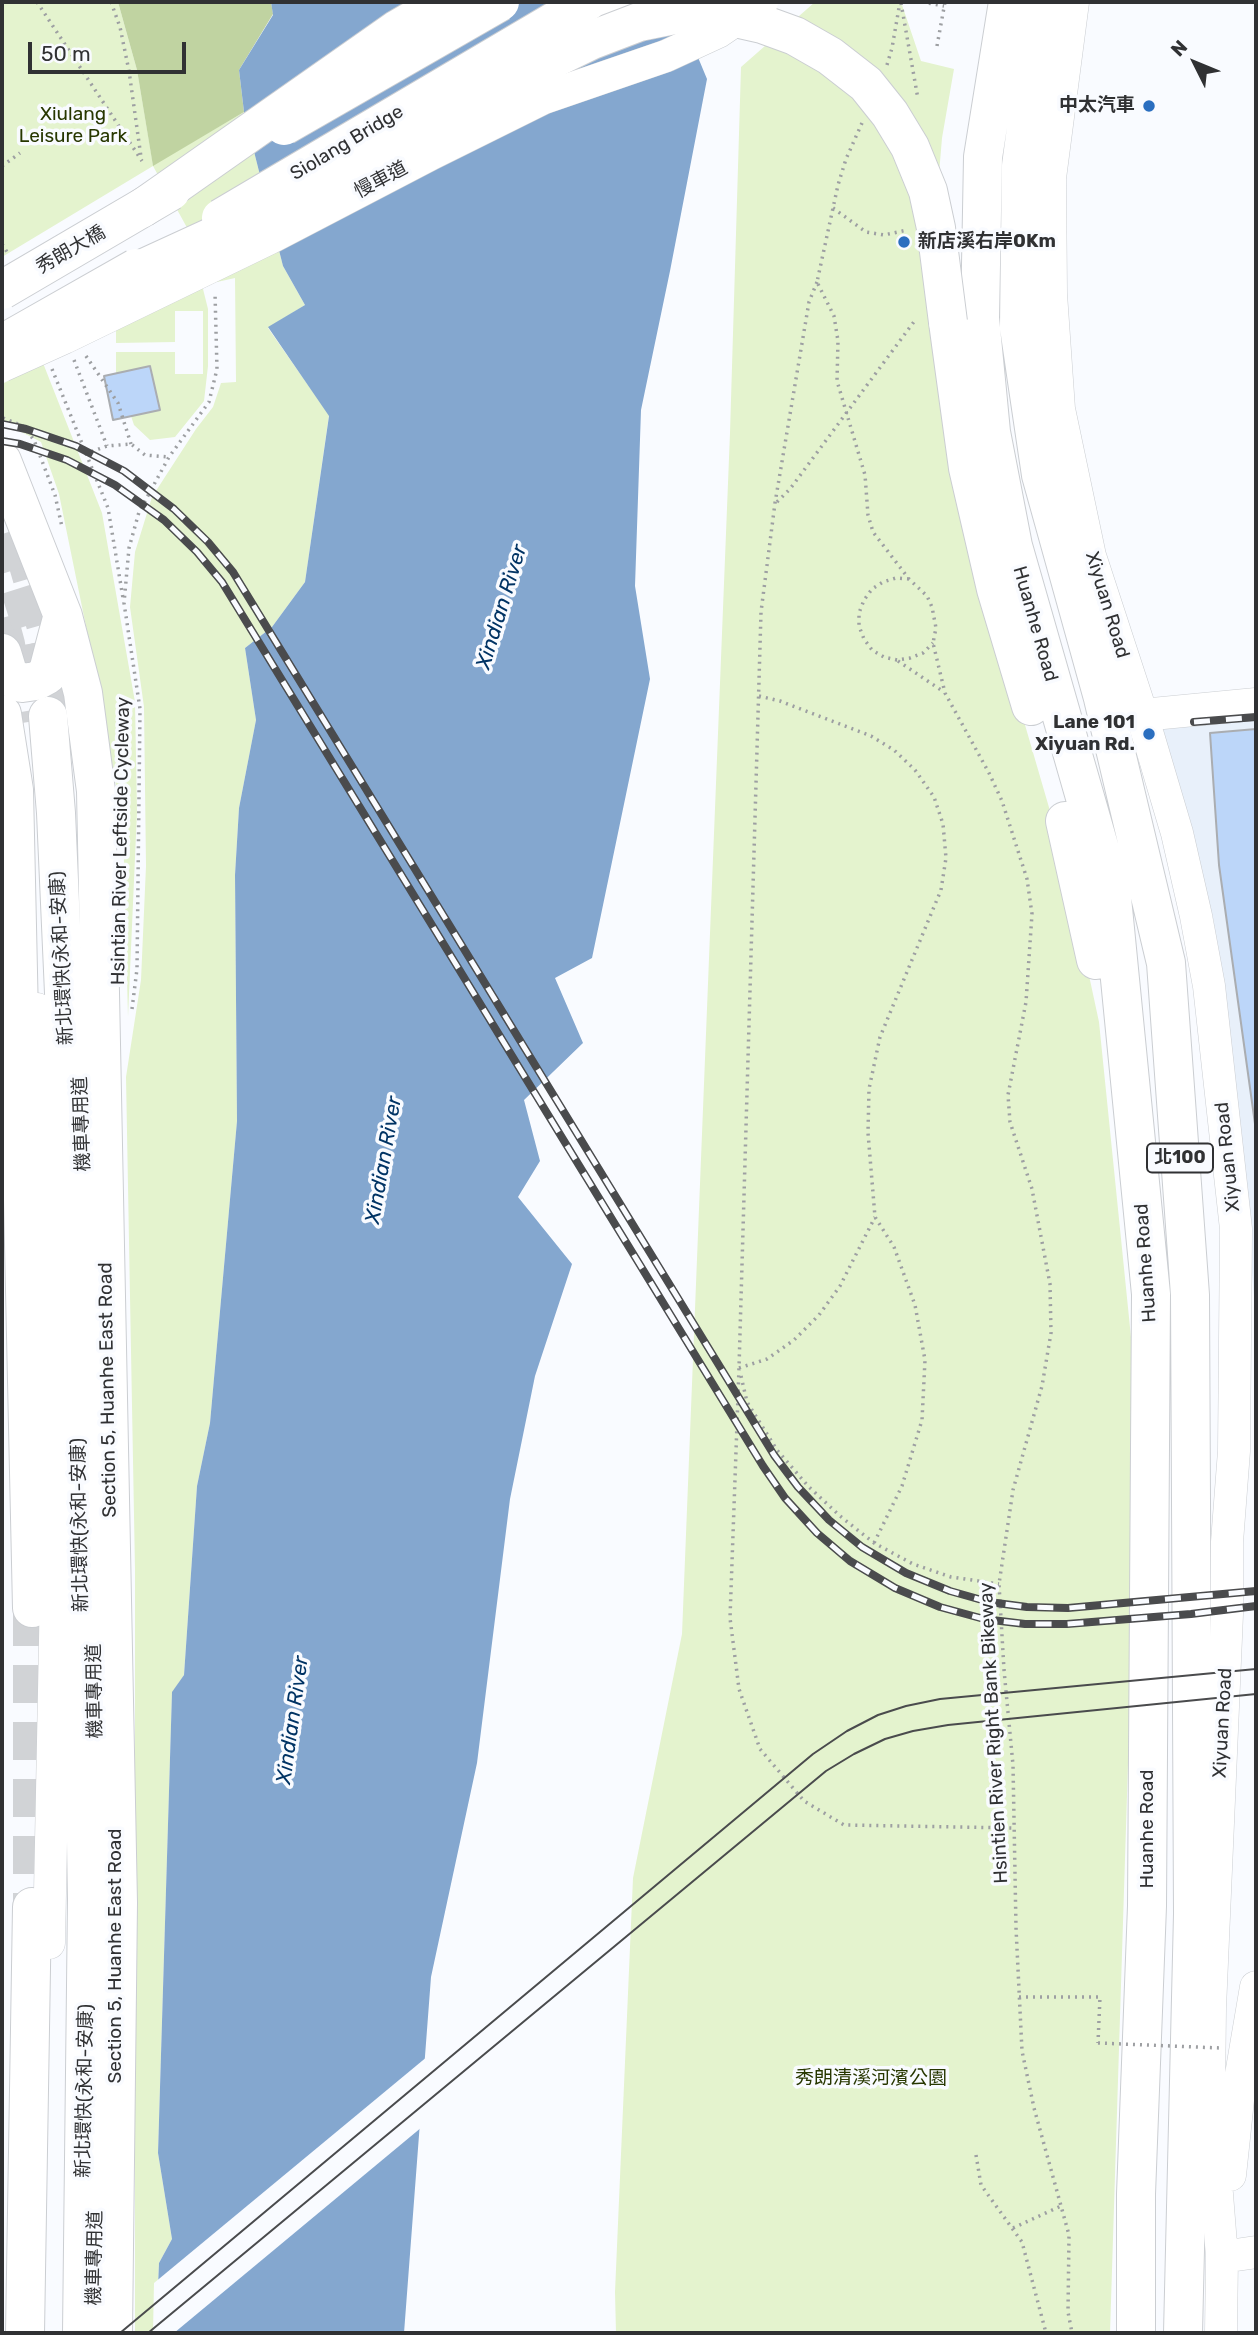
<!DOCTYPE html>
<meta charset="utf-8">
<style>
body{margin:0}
#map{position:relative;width:1258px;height:2335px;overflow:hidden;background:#f9fbff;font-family:Rubik,sans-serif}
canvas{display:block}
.frame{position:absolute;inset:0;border:4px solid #303133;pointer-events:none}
.north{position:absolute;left:1160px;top:28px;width:70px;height:70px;-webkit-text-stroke:5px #f9fbff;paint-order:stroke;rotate:313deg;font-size:19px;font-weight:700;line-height:28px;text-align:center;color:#303133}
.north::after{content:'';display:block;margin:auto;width:24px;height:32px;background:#303133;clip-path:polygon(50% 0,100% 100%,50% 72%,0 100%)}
.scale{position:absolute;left:28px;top:42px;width:158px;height:32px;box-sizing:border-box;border:4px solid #303133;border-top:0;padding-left:9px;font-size:21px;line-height:24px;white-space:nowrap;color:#303133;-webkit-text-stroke:5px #f9fbff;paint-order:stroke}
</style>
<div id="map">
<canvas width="1258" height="2335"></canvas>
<div class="frame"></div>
<div class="north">N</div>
<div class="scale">50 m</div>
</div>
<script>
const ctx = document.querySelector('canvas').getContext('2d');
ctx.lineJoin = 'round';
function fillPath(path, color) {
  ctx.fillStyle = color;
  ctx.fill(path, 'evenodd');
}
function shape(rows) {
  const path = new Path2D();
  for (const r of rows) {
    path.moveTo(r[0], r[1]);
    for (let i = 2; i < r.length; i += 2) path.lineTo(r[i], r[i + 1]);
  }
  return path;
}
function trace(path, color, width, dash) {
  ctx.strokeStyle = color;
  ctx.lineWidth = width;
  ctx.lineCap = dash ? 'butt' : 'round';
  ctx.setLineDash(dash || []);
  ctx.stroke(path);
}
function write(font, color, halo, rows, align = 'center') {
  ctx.font = font + ' Rubik,"Noto Sans TC",sans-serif';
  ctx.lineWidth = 7;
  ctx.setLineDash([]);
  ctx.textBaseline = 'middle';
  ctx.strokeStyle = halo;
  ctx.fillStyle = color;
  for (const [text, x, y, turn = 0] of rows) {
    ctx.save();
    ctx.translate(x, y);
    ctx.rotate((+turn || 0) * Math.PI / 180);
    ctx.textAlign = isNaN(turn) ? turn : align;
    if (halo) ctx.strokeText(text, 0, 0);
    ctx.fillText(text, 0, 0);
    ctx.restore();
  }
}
fillPath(shape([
 [1256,718,1256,1321,1240,1127,1213,918,1161,728]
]), '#e8f0fa');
fillPath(shape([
 [2,2,118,2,137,70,153,165,244,112,283,266,305,305,268,328,329,415,305,582,272,627,245,648,256,720,239,808,235,875,237,1121,210,1423,197,1486,184,1675,172,1693,158,2153,172,2239,159,2263,156,2333,135,2333,135,1570,126,1077,141,980,146,866,144,707,130,607,135,552,152,497,196,429,213,407,221,383,236,382,235,278,217,282,153,166,2,257],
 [815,2,901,2,921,61,954,69,942,138,936,210,991,608,1064,859,1099,1022,1139,1416,1110,2333,616,2333,615,2292,633,1878,682,1634,730,433,741,67],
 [202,285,208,309,208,366,204,401,175,437,150,440,134,425,131,416,159,410,151,366,116,373,116,352,175,352,175,374,203,374,203,311,175,311,175,342,116,343,116,329],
 [43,363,102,513,135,702,137,812,128,1017,123,825,102,705,59,494,41,442,2,422,2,384]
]), '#e4f3ce');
fillPath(shape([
 [118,2,271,2,273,14,239,70,244,112,153,166,137,70]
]), '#c0d3a1');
fillPath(shape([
 [271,2,675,2,707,79,670,271,641,410,635,586,650,679,592,958,555,978,583,1043,524,1100,540,1161,518,1197,572,1264,535,1376,510,1499,477,1763,431,1977,404,2333,156,2333,159,2263,172,2239,158,2153,172,1692,184,1675,197,1486,210,1423,237,1121,235,875,239,808,256,720,245,648,272,627,305,582,329,416,268,327,305,305,283,266,244,112,239,70,273,15]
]), '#84a7cf');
fillPath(shape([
 [428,2056,422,2127,174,2333,153,2333,154,2283]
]), '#f9fbff');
const building = shape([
 [150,366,160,410,113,420,104,376,150,366],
 [1256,729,1256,1131,1219,865,1210,733,1256,729]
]);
fillPath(building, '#bcd6f9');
trace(building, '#aaadb1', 2);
trace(shape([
 [20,548,44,631,62,713],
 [2,618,9,644,22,723]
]), '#d1d3d6', 32, [32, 16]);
trace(shape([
 [32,1608,32,1907]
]), '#d1d3d6', 38, [38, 19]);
trace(shape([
 [2,534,34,634,44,694]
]), '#d1d3d6', 38, [38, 19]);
const minor = shape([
 [1073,2,1050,178,1051,294,1059,409,1090,556,1142,715,1177,833,1196,916,1209,986,1236,1229,1234,1451,1227,1542,1227,1614,1210,2008,1209,2094,1222,2257,1221,2333],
 [1142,715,1256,704],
 [37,1009,42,1115,56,1590,49,1943],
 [1230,2175,1240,2081,1256,1987],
 [1222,2257,1256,2252]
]);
const major = shape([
 [2,461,63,616,83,693,96,791,118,1903,113,2333],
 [2,653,9,676,22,683,36,681,47,675,62,618],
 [2,714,14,790,32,1608],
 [25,2333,32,1907]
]);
const highway = shape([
 [1008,2,983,157,980,318,991,432,1013,546,1111,888,1151,1294,1147,1906,1136,2194,1136,2333],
 [1043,2,1021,166,1019,327,1041,475,1103,698,1166,963,1190,1295,1193,1914,1183,2333],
 [574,36,632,2],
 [948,322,968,468,996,589,1031,706],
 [48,716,56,813,72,1173,83,1664,87,1899,82,2333],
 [1065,821,1096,960]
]);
trace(minor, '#cbced2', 33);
trace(major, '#cbced2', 40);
trace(highway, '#cbced2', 40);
trace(shape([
 [37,2,142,161],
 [111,2,120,27,129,71,141,157],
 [922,2,944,6],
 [901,3,918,99],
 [937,46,945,2],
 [887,65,892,48,900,2],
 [862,123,846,159,838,185,817,282,834,316,838,341,837,381,865,475,868,515,873,532,909,579,927,596,932,607,936,628,933,643,945,693,989,773,1002,801,1027,879,1032,914,1026,1002,1008,1095,1010,1122,1032,1189,1050,1284,1051,1333,1042,1386,1013,1490,999,1584,1004,1670,1013,1765,1016,1928,1022,2051,1034,2108,1069,2235,1068,2312,1072,2333],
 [2,166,20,153],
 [833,208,866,232,884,235,907,230],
 [2,244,7,252],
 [817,282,809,302,775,503,761,612,739,1368,730,1618,739,1689,760,1749,804,1801,844,1825,1014,1828],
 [86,356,118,403,131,444],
 [74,360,107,446],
 [52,369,108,508,123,598],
 [3,418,23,426,34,440,55,495,62,527],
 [85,454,107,446,131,444,145,455,169,457],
 [777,502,790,489,916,319],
 [909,579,896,578,883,582,872,589,864,600,859,613,859,626,864,639,872,650,884,657,897,660,910,658,923,653,933,643],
 [898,661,944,692],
 [759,696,780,701,871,736,894,750,915,770,934,797,943,824,946,858,941,890,880,1037,869,1089,868,1133,875,1217,894,1247,915,1305,925,1360,922,1420,902,1486,874,1543],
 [132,1009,137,969,140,709,124,603,129,548,139,512,169,457,209,402,217,369,215,293],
 [739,1368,767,1359,794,1340,819,1315,840,1286,875,1217],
 [741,1376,747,1402,777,1450,808,1486,840,1516,874,1543,913,1564,951,1577,999,1584],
 [1019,1997,1100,1997,1098,2043],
 [976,2155,981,2185,1022,2242,1046,2333],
 [1013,2228,1061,2206]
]), '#9d9fa2', 3.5, [2, 5]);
trace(minor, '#fff', 32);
trace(major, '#fff', 38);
trace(highway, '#fff', 38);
trace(shape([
 [120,2333,813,1754,847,1731,878,1715,906,1706,940,1699,1256,1669],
 [148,2333,826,1771,854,1754,885,1739,913,1731,948,1725,1256,1694]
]), '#4a4b4d', 2);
const rail = shape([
 [2,424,26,429,76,446,124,471,174,509,208,542,233,572,774,1455,798,1487,829,1520,862,1547,906,1573,950,1591,989,1602,1027,1607,1068,1608,1256,1591],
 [2,441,20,444,67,460,115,485,164,520,197,552,222,582,763,1466,785,1498,817,1533,850,1561,895,1588,940,1607,984,1619,1025,1624,1067,1624,1191,1614,1256,1606],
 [1194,722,1256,717]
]);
trace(rail, '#4a4b4d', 8);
trace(rail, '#f9fbff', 5, [16]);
const minorBridge = shape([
 [2,366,64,338,270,238,431,154,544,98,666,56,718,32,762,2]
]);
const majorBridge = shape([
 [284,126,500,2],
 [221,218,587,2],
 [2,290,171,191],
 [2,344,136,268]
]);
const highwayBridge = shape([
 [141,209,396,30,444,2],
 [107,285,299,197,449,110,592,40,639,22,679,14,722,15,762,24,795,36,830,56,866,84,890,114,910,147,928,191,936,228,948,322]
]);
trace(minorBridge, '#cbced2', 33, []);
trace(majorBridge, '#cbced2', 40, []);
trace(highwayBridge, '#cbced2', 40, []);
trace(shape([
 [1098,2043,1220,2048]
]), '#9d9fa2', 3.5, [2, 5]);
trace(minorBridge, '#fff', 32);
trace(majorBridge, '#fff', 38);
trace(highwayBridge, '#fff', 38);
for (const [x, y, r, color] of [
 [1149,106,7,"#2a6ebf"],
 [904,242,7,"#2a6ebf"],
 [1149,734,7,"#2a6ebf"]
]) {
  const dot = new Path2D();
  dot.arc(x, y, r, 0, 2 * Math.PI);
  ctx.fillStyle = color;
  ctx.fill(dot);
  trace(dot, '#f9fbff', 2.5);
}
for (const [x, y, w] of [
 [1180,1158,66]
]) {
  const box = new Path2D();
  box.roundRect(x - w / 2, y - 14.5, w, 29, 5);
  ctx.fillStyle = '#f9fbff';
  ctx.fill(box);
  trace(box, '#303133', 2);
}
write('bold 18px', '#303133', null, [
 ["北100",1180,1158]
]);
write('bold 19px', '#303133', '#f9fbff', [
 ["中太汽車",1135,106],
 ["新店溪右岸0Km",918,242,"left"],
 ["Lane 101",1135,723],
 ["Xiyuan Rd.",1135,745]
], 'right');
write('19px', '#273700', '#f9fbff', [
 ["Xiulang",73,115],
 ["Leisure Park",73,137],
 ["秀朗清溪河濱公園",871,2079]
]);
write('19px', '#303133', '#f9fbff', [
 ["Siolang Bridge",347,143,-31],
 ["慢車道",381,180,-28],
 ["秀朗大橋",71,250,-30],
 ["Xiyuan Road",1107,605,73],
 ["Huanhe Road",1035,624,74],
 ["Hsintian River Leftside Cycleway",121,841,-89],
 ["新北環快(永和-安康)",62,958,-93],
 ["機車專用道",82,1124,-92],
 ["Xiyuan Road",1228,1157,-96],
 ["Huanhe Road",1146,1263,-94],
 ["Section 5, Huanhe East Road",108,1390,-91],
 ["新北環快(永和-安康)",80,1525,-91],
 ["機車專用道",95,1691,-91],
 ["Xiyuan Road",1223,1723,-87],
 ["Hsintien River Right Bank Bikeway",994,1733,-93],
 ["Huanhe Road",1148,1829,-90],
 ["Section 5, Huanhe East Road",116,1956,-90],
 ["新北環快(永和-安康)",85,2091,-89],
 ["機車專用道",95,2258,-89]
]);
write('italic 21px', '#003364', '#f9fbff', [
 ["Xindian River",502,607,-73],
 ["Xindian River",384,1160,-80],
 ["Xindian River",293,1720,-82]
]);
</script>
